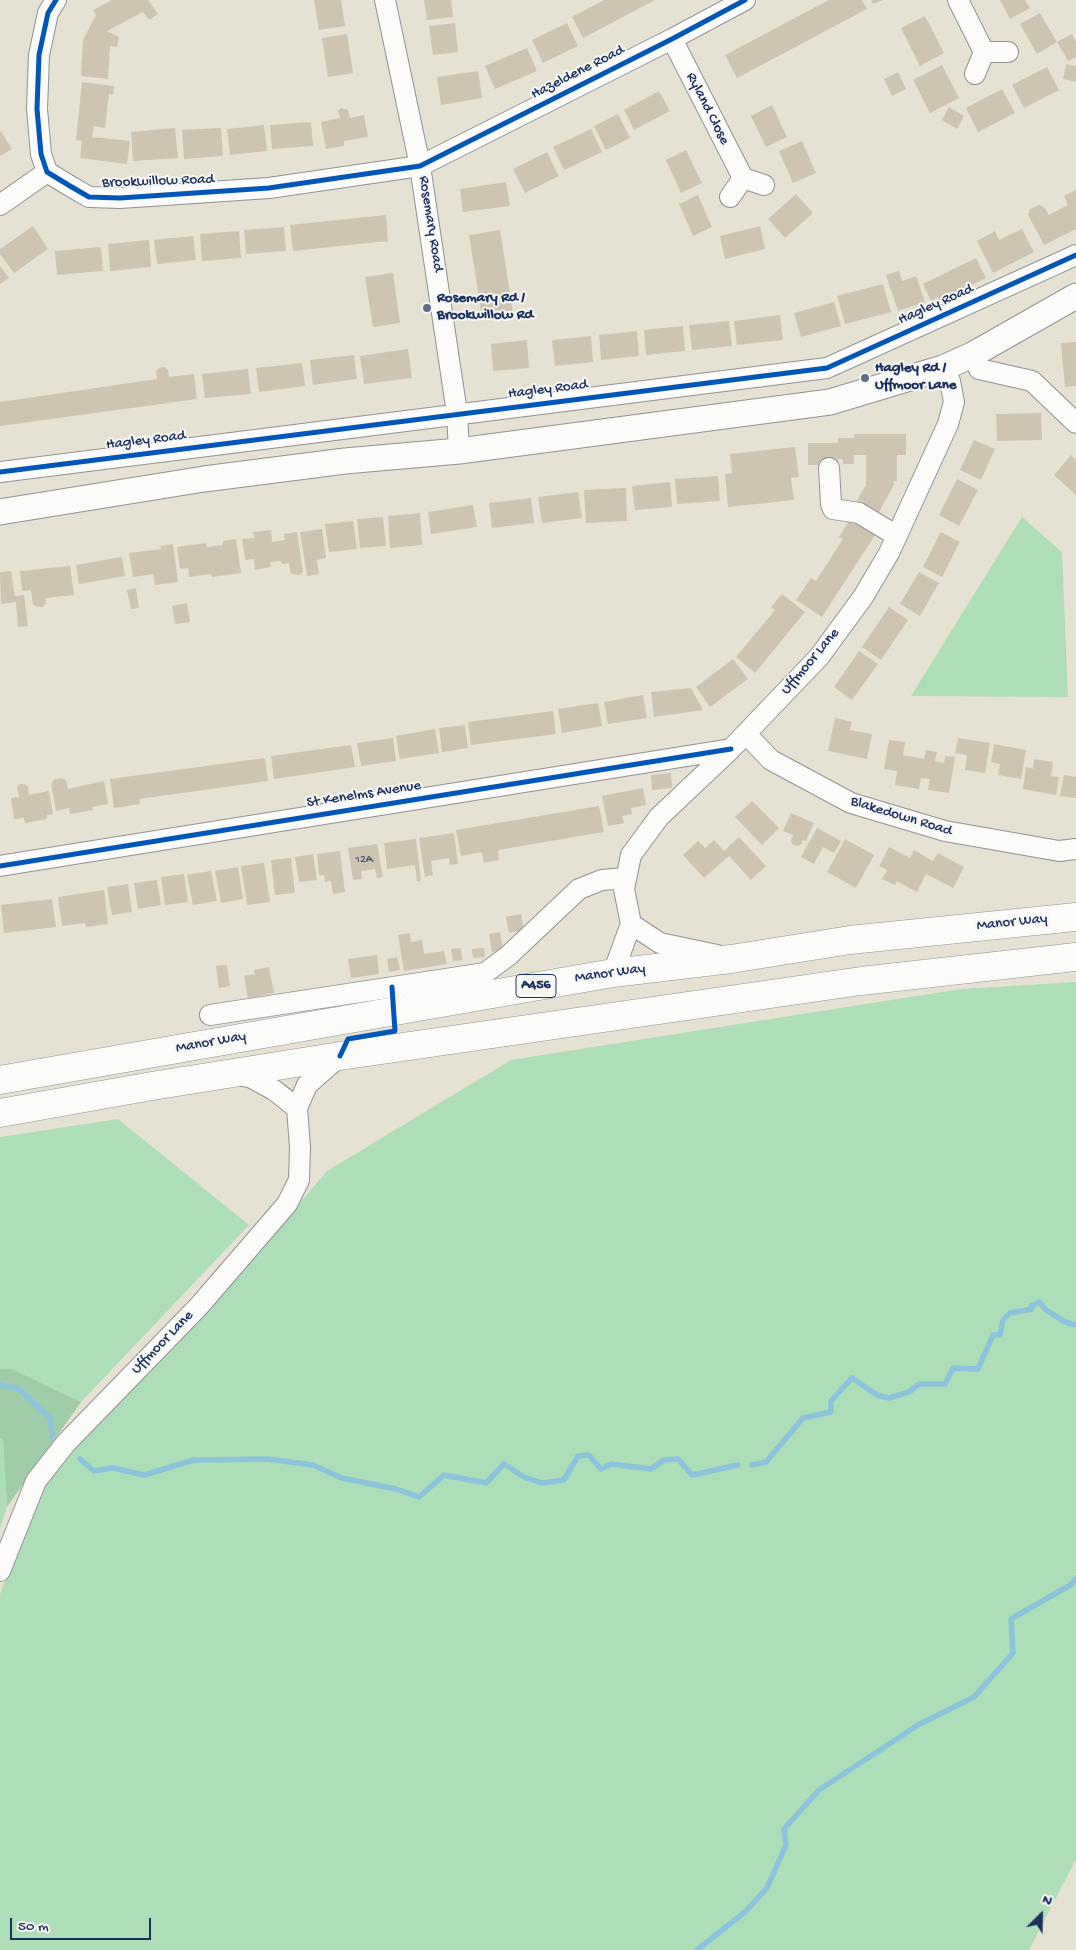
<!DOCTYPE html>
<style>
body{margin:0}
#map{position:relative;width:1076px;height:1950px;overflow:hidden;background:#e5e2d4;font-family:"Gochi Hand",sans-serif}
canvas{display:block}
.north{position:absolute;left:1016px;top:1890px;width:50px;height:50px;-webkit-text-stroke:4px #f6f6f2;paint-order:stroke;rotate:23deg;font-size:14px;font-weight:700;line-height:20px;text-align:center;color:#1b2f5e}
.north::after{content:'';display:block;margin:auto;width:18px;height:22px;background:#1b2f5e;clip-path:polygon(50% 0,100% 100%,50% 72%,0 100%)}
.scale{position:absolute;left:10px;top:1918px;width:141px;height:22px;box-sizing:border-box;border:2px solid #1b2f5e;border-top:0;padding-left:6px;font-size:15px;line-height:18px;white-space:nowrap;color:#1b2f5e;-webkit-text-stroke:4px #f6f6f2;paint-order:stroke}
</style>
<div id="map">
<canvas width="1076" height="1950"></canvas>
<div class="north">N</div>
<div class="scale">50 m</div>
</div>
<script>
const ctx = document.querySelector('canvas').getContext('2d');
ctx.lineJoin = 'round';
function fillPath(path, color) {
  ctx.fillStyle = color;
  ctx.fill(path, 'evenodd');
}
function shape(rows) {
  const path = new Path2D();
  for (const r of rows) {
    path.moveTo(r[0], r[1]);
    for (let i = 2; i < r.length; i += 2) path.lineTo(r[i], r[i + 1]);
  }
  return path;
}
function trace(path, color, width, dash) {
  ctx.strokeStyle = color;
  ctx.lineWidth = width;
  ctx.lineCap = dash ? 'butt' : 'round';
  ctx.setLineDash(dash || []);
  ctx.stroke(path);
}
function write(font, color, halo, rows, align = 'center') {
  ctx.font = font + ' "Gochi Hand",sans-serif';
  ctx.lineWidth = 4;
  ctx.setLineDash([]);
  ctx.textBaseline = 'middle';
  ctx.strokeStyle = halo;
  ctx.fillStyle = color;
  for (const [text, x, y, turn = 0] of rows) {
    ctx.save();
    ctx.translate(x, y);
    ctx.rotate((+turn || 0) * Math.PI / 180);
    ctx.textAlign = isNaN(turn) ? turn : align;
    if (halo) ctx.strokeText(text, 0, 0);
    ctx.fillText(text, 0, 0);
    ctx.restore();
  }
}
fillPath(shape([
 [1022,517,1062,552,1068,697,911,696],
 [1076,982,1076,1859,1029,1950,0,1950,0,1594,35,1502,67,1453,203,1317,327,1171,511,1060,961,989],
 [118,1119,249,1225,81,1402,12,1369,0,1369,0,1137],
 [0,1438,3,1440,7,1507,0,1528]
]), '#addeb7');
fillPath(shape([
 [0,1369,12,1369,81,1402,7,1507,3,1440,0,1438]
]), '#a0cca9');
trace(shape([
 [0,1385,19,1389,51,1419,52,1436],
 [80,1459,94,1471,113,1468,144,1475,194,1460,268,1459,313,1465,342,1478,396,1489,419,1497,444,1475,486,1483,504,1464,524,1477,542,1483,564,1480,578,1456,589,1455,601,1469,611,1464,651,1469,664,1460,678,1459,692,1475,738,1465],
 [752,1465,766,1462,803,1418,831,1412,831,1401,852,1378,877,1395,889,1398,909,1392,919,1384,945,1384,953,1368,978,1369,993,1335,1000,1335,1003,1320,1010,1313,1032,1309,1031,1306,1039,1302,1046,1310,1065,1322,1076,1325],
 [697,1950,745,1912,767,1888,786,1845,784,1829,819,1790,918,1725,974,1697,1013,1653,1011,1619,1072,1584,1076,1578]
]), '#8ec3de', 5.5);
fillPath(shape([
 [112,0,148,0,158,14,149,20,143,12,107,31,119,37,117,47,110,46,108,79,81,76,83,40,96,15,93,10],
 [314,0,341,0,345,26,319,30],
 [424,0,451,0,453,17,427,20],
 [604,0,655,0,583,38,572,17],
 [829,0,862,0,867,9,737,78,725,55],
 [871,0,883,0,873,4],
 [1000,0,1025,0,1030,8,1010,19],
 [1040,13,1057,42,1037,54,1020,24],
 [925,16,944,53,920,66,901,28],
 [455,23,458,52,433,55,429,26],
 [567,23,578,46,543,63,532,40],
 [347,34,353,73,328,77,322,38],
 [1072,34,1076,42,1076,57,1068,61,1057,42],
 [527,48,537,71,495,89,485,66],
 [1066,64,1076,66,1076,82,1063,79],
 [942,65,959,98,930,113,913,80],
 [1047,67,1059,90,1024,108,1012,85],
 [478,71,482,98,441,105,437,77],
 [898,72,906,89,892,96,884,79],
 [82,82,114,86,113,95,109,94,105,128,94,126,92,137,130,141,127,164,80,158,82,141,76,140],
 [1002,89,1015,113,978,132,966,108],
 [659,91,670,111,634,130,624,110],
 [772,105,787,137,766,147,751,116],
 [949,107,964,116,957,129,942,120],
 [341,108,348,110,350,118,364,115,368,137,344,141,344,146,326,149,321,122,340,118,338,111],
 [618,114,630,138,606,150,594,126],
 [311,122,313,146,272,149,270,125],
 [264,125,267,151,230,155,227,129],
 [175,128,178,158,133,161,131,132],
 [221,128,223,156,184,159,182,130],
 [591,129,602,152,564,170,553,147],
 [0,130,12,149,0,156],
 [802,141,816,173,793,183,779,151],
 [686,150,702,183,681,193,666,160],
 [547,152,559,176,525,193,513,169],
 [506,182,510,206,463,212,460,189],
 [1076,190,1076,229,1044,245,1028,215,1030,209,1039,205,1044,207,1049,215,1068,205,1064,196],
 [796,194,813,213,785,238,768,219],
 [698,195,712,227,693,236,679,204],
 [386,215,388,241,293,251,290,225],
 [33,226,48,249,14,273,0,254,0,249],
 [760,226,765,249,725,259,720,236],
 [284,227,286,251,246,254,244,230],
 [1022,229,1034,252,993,273,977,241,995,231,999,240],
 [500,230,513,312,482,316,469,235],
 [239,231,241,258,202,261,200,234],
 [193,236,196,260,157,264,154,240],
 [149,240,151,267,110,271,108,244],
 [101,247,103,271,57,275,55,251],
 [976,258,986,278,939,301,938,297,931,301,923,284],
 [0,266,9,278,0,284],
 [899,271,902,281,916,276,925,302,898,311,886,275],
 [393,273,400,323,373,327,365,277],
 [883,284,891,312,845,324,837,296],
 [834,302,841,326,801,337,794,313],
 [780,315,783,340,737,345,734,321],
 [729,321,732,346,692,350,689,325],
 [683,326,685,351,646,355,644,330],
 [637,331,639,356,601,360,599,335],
 [591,336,593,362,555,366,552,340],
 [527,340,529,368,493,371,491,344],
 [1076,342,1076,386,1065,387,1061,343],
 [408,349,412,378,364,384,360,356],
 [354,355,357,379,313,385,310,360],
 [302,363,305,386,259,392,256,368],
 [165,367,168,370,169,377,194,374,197,399,0,426,0,402,157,379,156,371,159,368],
 [248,369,251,394,205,398,202,374],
 [1041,413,1042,440,997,441,996,414],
 [854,434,906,434,906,455,897,455,897,481,894,481,894,485,878,514,856,502,866,485,866,455,854,455,854,464,843,464,843,459,838,459,838,465,808,465,808,443,838,443,838,438,854,438],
 [974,440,995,449,981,480,960,470],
 [795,447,799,477,791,478,794,500,728,507,725,474,732,473,730,454],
 [1071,455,1076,460,1076,495,1054,475],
 [718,476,720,501,677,504,675,479],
 [957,479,978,490,959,526,939,515],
 [670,482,672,507,635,510,632,486],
 [626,488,627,521,586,523,584,490],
 [578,492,582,518,542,523,538,497],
 [531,498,534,523,492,528,489,503],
 [473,505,477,527,431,534,428,512],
 [420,513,422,545,390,548,388,516],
 [852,516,877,532,822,617,796,600,811,578,816,581,843,539,839,537],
 [383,517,386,546,360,548,357,519],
 [353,521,357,549,329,552,325,524],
 [322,529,326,558,317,560,319,574,307,576,300,532],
 [271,530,272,542,285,540,284,534,297,532,303,572,300,575,291,574,289,563,282,564,281,561,270,562,271,567,255,570,254,559,245,560,242,539,254,538,253,532],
 [941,532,960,542,942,577,923,567],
 [236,539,241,573,212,577,211,574,189,577,188,568,180,569,177,547,206,543,207,547,223,545,223,541],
 [173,544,178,582,155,585,153,574,133,577,129,553,161,549,160,546],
 [122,557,125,576,79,584,76,565],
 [70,566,74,595,45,598,46,603,43,607,39,607,33,605,31,590,22,591,20,571],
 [11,571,15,596,24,595,28,626,18,627,16,602,1,604,0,572],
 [919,572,939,583,920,616,900,604],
 [136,588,139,608,131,609,127,590],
 [782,594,805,612,755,673,736,657,775,610,771,607],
 [187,603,190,622,175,624,172,606],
 [889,607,908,620,881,660,862,647],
 [859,651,878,664,852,700,834,687],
 [733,659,748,679,710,707,696,687],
 [691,688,703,710,654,717,651,692],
 [643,695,647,718,608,724,604,702],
 [598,703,602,726,562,733,558,709],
 [553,711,556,734,471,745,468,722],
 [835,718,852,722,850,730,872,734,867,759,828,751],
 [465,725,468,748,442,752,439,728],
 [435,729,439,753,400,759,396,736],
 [393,738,396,761,361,766,357,743],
 [958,738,990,743,985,773,965,770,967,755,955,753],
 [889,740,905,742,903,755,924,759,926,750,937,752,935,761,944,763,945,756,955,757,949,793,928,790,930,779,921,778,919,789,895,785,897,771,884,769],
 [994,744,1026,750,1021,779,998,775,1000,764,991,762],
 [351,745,355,767,274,779,271,756],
 [265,758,268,781,139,799,140,804,114,808,110,779],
 [1034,759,1053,762,1051,776,1059,777,1056,795,1023,789,1026,767,1033,769],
 [671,773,672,788,652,790,651,775],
 [1064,775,1076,777,1076,798,1060,796],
 [62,778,66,780,68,789,104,781,108,804,92,807,93,810,82,812,70,814,69,808,56,811,51,784,55,779],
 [19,784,25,784,28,787,29,795,49,791,53,814,47,815,47,819,25,823,24,818,14,819,11,798,19,797,17,788],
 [643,788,646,805,631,808,632,814,622,816,624,823,608,826,602,796],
 [752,801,779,828,762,845,735,817],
 [599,806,604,832,498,850,499,860,484,863,482,852,461,856,456,830],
 [791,813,814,823,806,841,803,840,801,844,797,846,792,844,791,840,793,835,783,831],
 [817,828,841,841,834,853,823,847,814,864,801,857],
 [454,833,458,864,450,865,449,858,431,861,433,875,425,877,419,838],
 [739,837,766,866,751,880,729,856,704,878,683,855,698,841,705,848,714,840,724,851],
 [416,839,421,881,417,881,415,865,387,869,384,843],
 [845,839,874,855,856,888,827,872],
 [377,844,383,877,377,878,375,869,361,871,362,879,353,880,348,848],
 [889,847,910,858,914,850,933,861,938,853,964,867,953,888,926,874,917,892,897,881,895,885,882,879,887,870,879,866],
 [340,851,345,892,333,894,331,881,325,882,324,875,319,875,317,854],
 [313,854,317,880,299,882,295,857],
 [291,858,295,893,275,895,271,860],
 [264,863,270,902,247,905,241,866],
 [238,867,243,899,221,903,215,871],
 [211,871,217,901,193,905,187,875],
 [184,874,188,902,165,905,161,877],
 [157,880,161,905,138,909,134,883],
 [128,884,132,912,112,915,107,887],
 [104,890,108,924,86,927,85,923,62,926,58,897],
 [52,899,56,927,4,933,1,905],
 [521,914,524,930,509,933,506,917],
 [500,932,503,950,492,952,489,934],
 [410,933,411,942,422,940,424,954,444,951,447,964,404,971,398,935],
 [461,948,462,960,453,961,451,949],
 [484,948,485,957,473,958,472,949],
 [377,955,379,974,351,978,348,959],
 [397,957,400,970,389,972,387,959],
 [227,965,230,986,219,988,216,966],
 [269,967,274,993,248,998,244,976,255,974,254,970]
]), '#cec4b2');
const minor = shape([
 [56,0,48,13,39,55,37,109,41,154,47,172,70,186,89,197,120,198,269,188,420,166,672,39,745,0],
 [385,0,420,166,457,413,459,451],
 [958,0,984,52],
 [672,39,743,178],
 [975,74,984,52,1008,52],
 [730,197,743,178,764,185],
 [0,205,47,172],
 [972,355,979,369,1032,381,1076,423],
 [829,468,831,504,833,509,859,513,897,536],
 [0,472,827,368,1076,255],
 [746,734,771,760,851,803,945,831,1059,851,1076,849],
 [0,866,731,749],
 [631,924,660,943,717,955],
 [613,973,631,924,624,889,631,855,659,817,731,749,819,657,863,597,889,553,948,424,954,402,950,381,943,368],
 [210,1015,485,973,508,956,579,889,602,880,625,878],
 [236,1075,250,1077,274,1090,297,1108],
 [0,1571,36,1481,66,1443,199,1306,287,1204,299,1180,300,1147,297,1108,307,1085,340,1056]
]);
const major = shape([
 [0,512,204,479,345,461,459,451,830,402,943,368,972,355,1076,296]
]);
const highway = shape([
 [0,1080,613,973,731,959,850,940,1076,917],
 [0,1113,152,1086,340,1056,861,981,1076,957]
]);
trace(minor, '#909293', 22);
trace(major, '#909293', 27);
trace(highway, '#909293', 29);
trace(minor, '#fbfbf9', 20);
trace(major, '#fbfbf9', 25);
trace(highway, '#fbfbf9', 28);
trace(shape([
 [56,0,48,13,39,55,37,109,41,154,47,172,70,186,89,197,120,198,269,188,420,166,672,39,745,0],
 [0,472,827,368,1076,255],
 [0,866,731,749],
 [340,1056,348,1039,395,1031,392,987]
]), '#0057b8', 5);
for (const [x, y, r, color] of [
 [427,308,5,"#626e87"],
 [865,378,5,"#626e87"]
]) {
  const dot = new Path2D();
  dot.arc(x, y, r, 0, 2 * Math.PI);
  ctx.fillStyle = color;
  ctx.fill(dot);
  trace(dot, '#f6f6f2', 2);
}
write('12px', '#485473', null, [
 ["12A",364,860]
]);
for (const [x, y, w] of [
 [536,986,40]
]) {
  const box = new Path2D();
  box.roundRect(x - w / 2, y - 11.5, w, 23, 4);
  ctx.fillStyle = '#f6f6f2';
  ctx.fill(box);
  trace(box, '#1b2f5e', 1);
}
write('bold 14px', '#1b2f5e', null, [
 ["A456",536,986]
]);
write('15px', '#1b2f5e', '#f6f6f2', [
 ["Hazeldene Road",578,73,-27],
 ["Ryland Close",707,109,63],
 ["Brookwillow Road",158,182,-2],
 ["Rosemary Road",430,224,81],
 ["Hagley Road",936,305,-24],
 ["Hagley Road",548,390,-7],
 ["Hagley Road",146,441,-7],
 ["Uffmoor Lane",811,662,-50],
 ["St Kenelms Avenue",364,795,-9],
 ["Blakedown Road",901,817,17],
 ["Manor Way",1012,923,-6],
 ["Manor Way",610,974,-8],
 ["Manor Way",211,1043,-10],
 ["Uffmoor Lane",163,1343,-46]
]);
write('bold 15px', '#1b2f5e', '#f6f6f2', [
 ["Rosemary Rd /",437,299],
 ["Brookwillow Rd",437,316],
 ["Hagley Rd /",875,369],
 ["Uffmoor Lane",875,386]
], 'left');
</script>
